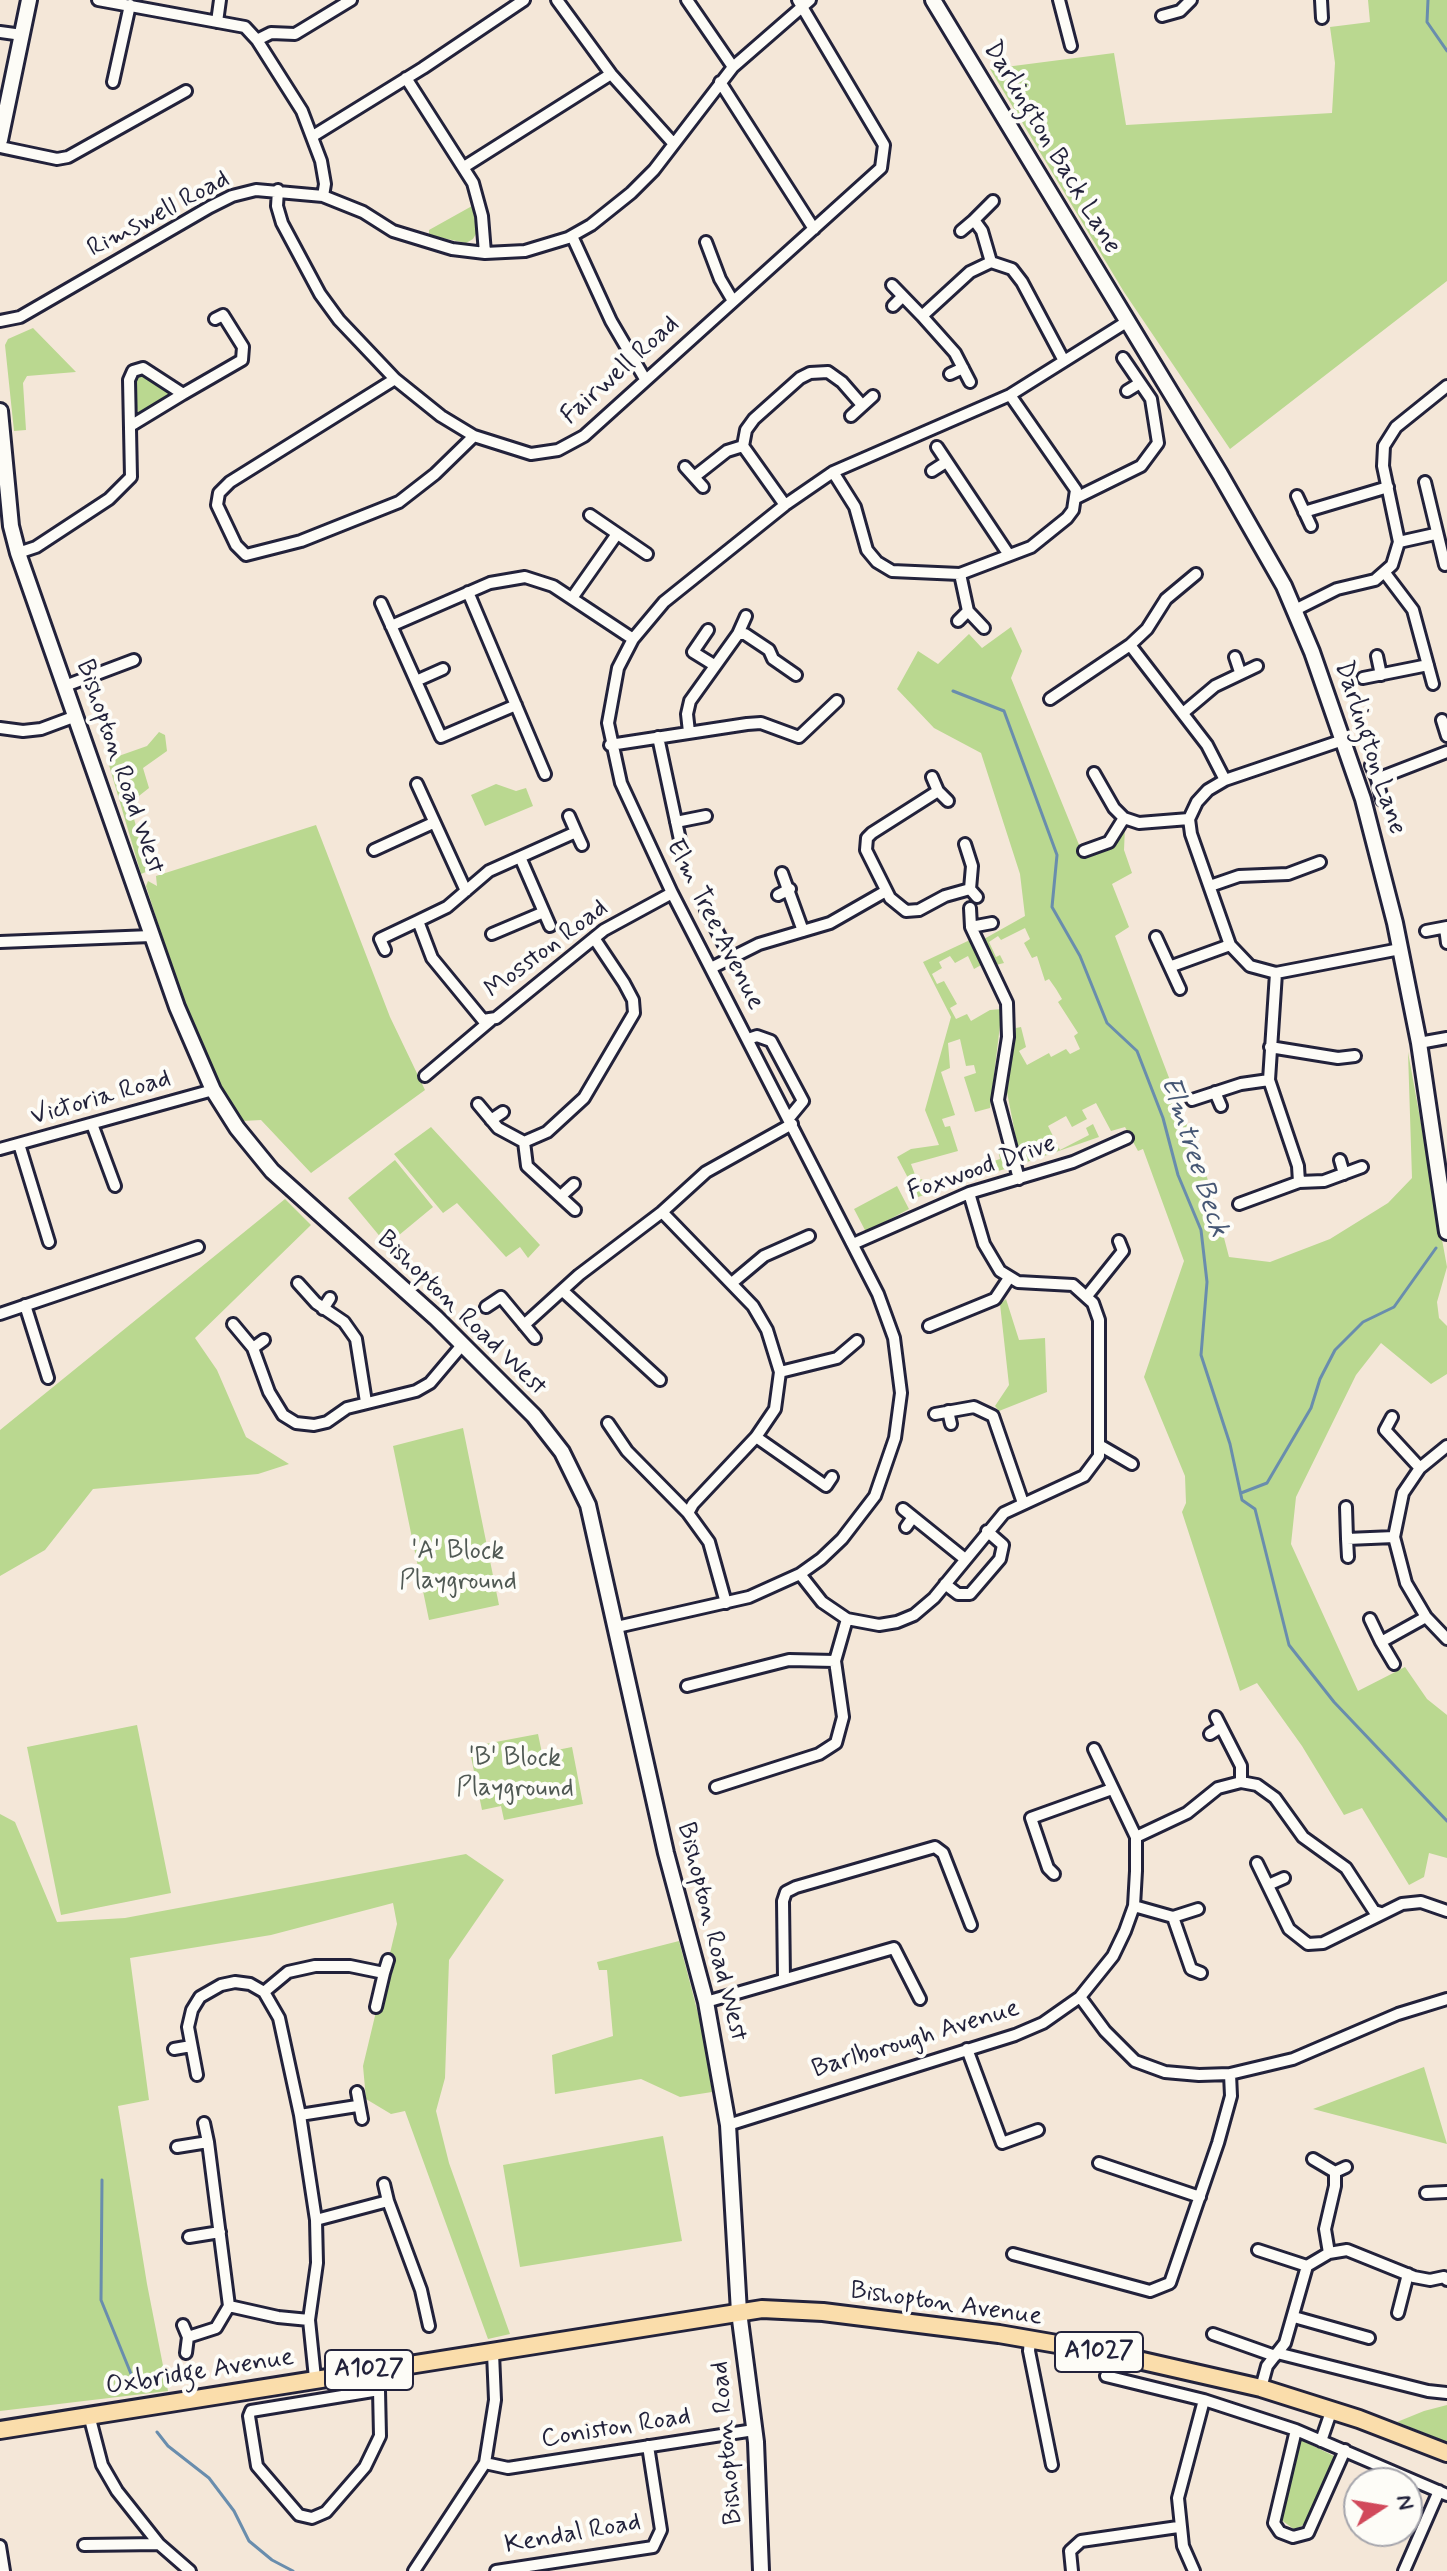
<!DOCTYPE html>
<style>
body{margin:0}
#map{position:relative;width:1447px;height:2571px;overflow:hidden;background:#f4e7d8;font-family:Mynerve,sans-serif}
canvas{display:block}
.north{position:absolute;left:1343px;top:2467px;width:80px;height:80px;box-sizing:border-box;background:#fdfcf7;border:2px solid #a5a5ac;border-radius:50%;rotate:78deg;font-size:22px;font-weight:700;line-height:32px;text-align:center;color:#22223b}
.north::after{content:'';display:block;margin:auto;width:28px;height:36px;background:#d1495b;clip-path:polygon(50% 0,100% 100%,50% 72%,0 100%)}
</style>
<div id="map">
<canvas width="1447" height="2571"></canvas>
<div class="north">N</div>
</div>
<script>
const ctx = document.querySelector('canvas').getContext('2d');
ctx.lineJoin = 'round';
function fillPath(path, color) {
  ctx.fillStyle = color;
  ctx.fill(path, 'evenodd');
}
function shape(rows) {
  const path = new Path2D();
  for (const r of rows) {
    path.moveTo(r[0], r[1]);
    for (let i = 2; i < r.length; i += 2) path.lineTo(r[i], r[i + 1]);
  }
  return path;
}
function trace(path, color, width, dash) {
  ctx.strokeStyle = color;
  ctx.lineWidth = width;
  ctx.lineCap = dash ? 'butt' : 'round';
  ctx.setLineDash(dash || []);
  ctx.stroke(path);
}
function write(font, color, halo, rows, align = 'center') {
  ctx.font = font + ' Mynerve,sans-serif';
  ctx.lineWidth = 8;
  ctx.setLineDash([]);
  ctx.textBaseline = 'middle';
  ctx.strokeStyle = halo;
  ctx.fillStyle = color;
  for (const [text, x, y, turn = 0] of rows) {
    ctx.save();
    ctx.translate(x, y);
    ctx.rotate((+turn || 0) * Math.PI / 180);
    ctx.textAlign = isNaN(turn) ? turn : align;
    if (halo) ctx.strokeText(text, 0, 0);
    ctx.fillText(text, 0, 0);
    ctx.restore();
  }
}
fillPath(shape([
 [1368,0,1447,0,1447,281,1230,449,1124,292,990,69,1114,53,1126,125,1332,113,1335,63,1330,27,1370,22],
 [472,206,477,232,473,239,466,243,429,235,429,230],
 [33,328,76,372,27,376,23,383,26,430,14,431,5,345,8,339],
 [140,372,170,390,171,395,138,414,133,379],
 [1011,627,1022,651,1011,678,1084,857,1112,849,1125,827,1124,850,1132,873,1112,884,1129,927,1115,936,1211,1188,1229,1257,1270,1262,1330,1239,1388,1203,1412,1178,1408,1052,1447,1267,1437,1302,1439,1318,1447,1326,1447,1374,1431,1384,1381,1343,1356,1375,1296,1497,1291,1544,1358,1691,1405,1667,1427,1699,1447,1715,1447,1858,1429,1853,1424,1877,1409,1885,1362,1808,1344,1815,1302,1746,1257,1683,1240,1691,1182,1512,1186,1503,1185,1476,1144,1377,1184,1261,1143,1149,1138,1151,1125,1127,1111,1131,1096,1103,1082,1110,1087,1119,1072,1127,1066,1116,1048,1126,1060,1150,1089,1135,1086,1128,1093,1124,1099,1137,1027,1162,1020,1159,1006,1087,1016,1028,1021,1027,1026,1047,1019,1051,1027,1065,1049,1053,1051,1057,1066,1049,1070,1054,1080,1049,1074,1036,1078,1033,1058,1002,1062,999,1056,989,1049,979,1045,981,1037,956,1032,958,1024,943,1030,939,1025,928,1001,940,998,936,989,942,996,957,1000,955,1004,963,996,965,984,939,1025,916,1020,874,981,753,934,728,897,689,918,651,938,664,969,634,982,648],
 [159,732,165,735,167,751,143,768,149,788,130,803,142,850,153,869,141,874,109,765,113,758,147,746],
 [496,784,516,791,526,788,533,806,485,826,471,795],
 [316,825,390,1017,425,1090,311,1173,261,1120,243,1121,230,1105,184,1005,146,886,148,881,157,886,156,876],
 [970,940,983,964,974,969,968,956,955,963,950,956,939,962,942,968,932,974,937,984,944,981,957,1004,950,1008,956,1019,967,1014,971,1021,990,1010,1002,1009,990,1108,975,1112,964,1077,976,1073,974,1065,966,1066,960,1039,948,1043,950,1068,941,1072,955,1115,942,1119,945,1127,950,1126,958,1151,911,1164,917,1180,922,1179,925,1188,931,1186,929,1180,970,1169,971,1173,977,1172,981,1165,1000,1159,998,1150,1010,1152,1014,1166,918,1197,897,1157,911,1149,939,1145,925,1110,951,1017,923,962],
 [431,1127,540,1245,528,1258,520,1247,506,1257,457,1203,443,1213,394,1154],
 [395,1160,433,1207,387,1245,348,1198],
 [897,1186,909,1209,866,1232,854,1209],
 [285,1199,311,1225,195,1338,217,1370,246,1437,289,1464,258,1474,93,1489,45,1550,0,1576,0,1430],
 [1006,1299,1019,1340,1045,1338,1047,1392,999,1411,995,1406,1009,1385,1000,1304],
 [463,1428,499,1605,429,1620,393,1446],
 [137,1725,171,1893,61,1915,27,1747],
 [538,1734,542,1753,572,1747,583,1804,504,1820,501,1806,482,1810,469,1747],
 [0,1814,15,1822,57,1922,125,1918,466,1854,504,1880,449,1960,445,2078,436,2111,449,2163,510,2334,488,2339,405,2111,391,2114,366,2099,363,2066,397,1924,393,1903,271,1935,130,1958,149,2100,118,2106,147,2284,168,2391,0,2411],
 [679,1941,705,2040,712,2092,680,2097,641,2079,555,2094,552,2055,613,2036,607,1970,599,1970,597,1962],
 [1424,2067,1447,2144,1313,2109],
 [663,2136,682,2241,520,2267,503,2165],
 [1447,2405,1447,2442,1397,2422,1424,2411],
 [1299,2439,1336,2457,1336,2466,1329,2471,1306,2523,1295,2530,1280,2519]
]), '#bad890');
trace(shape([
 [1428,0,1427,22,1447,51],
 [953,691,1004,711,1057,855,1052,907,1080,956,1107,1023,1137,1051,1163,1118,1178,1175,1201,1230,1207,1282,1201,1355,1230,1444,1242,1500,1255,1509,1289,1645,1334,1702,1447,1821],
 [1241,1493,1267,1483,1311,1408,1320,1379,1335,1350,1363,1322,1394,1307,1436,1248],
 [102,2180,101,2300,138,2391],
 [157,2432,168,2446,209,2478,234,2511,249,2541,272,2560,293,2571]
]), '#698dad', 3);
const street = shape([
 [98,0,245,27,257,40,271,33,295,34,351,0],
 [557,0,611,74,673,143],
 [687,0,733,67],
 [1059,0,1071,46],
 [1321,0,1322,18],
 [1162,16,1180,11,1191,0],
 [217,22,220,0],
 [0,32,22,35],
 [257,40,302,111,321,161,325,184,323,196],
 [406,78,473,183,482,216,485,253],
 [113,82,130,5],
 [720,82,814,229],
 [313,136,423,68,524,0],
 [0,147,57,159,68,157,186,91],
 [464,167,611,74],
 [278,190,277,206,282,223,320,294,339,320,395,379,441,416,474,436,531,454,558,450,584,436,881,168,884,145,798,0],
 [961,231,974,220],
 [572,236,611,321,645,379],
 [706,242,720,279,733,301],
 [991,262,982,231,974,220,993,201],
 [892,285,922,316],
 [893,306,902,297],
 [0,321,20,317,210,207,232,196,256,190,323,196,363,212,393,231,452,249,485,253,525,251,568,238,591,225,631,193,654,170,733,67,810,0],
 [950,374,963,368],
 [395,379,230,482,219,493,217,505,236,545,246,555,301,541,399,502,435,474,474,436],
 [970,382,955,353,922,316,970,272,991,262,1012,269,1022,282,1064,361],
 [1127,391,1140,383],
 [851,416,873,396],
 [132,425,183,394],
 [937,447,1009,555],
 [685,467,694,477],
 [932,471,946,462],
 [833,472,855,507,867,550,877,562,892,571,960,574,1031,547,1067,518,1073,510,1076,490,1010,395],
 [1425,482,1445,565],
 [703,487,694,477,727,451,743,446],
 [1297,496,1311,526],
 [1076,498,1141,466,1158,443,1151,399,1123,358],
 [785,505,743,446,746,430,754,419,800,378,810,373,828,372,842,382,862,405],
 [1304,512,1388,487],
 [590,515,647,554],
 [1399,542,1435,534],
 [18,553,36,547,109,499,131,477,129,380,133,371,143,368,183,394,242,360,243,347,223,315,215,319],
 [1385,573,1413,610,1433,684],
 [960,574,968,611,984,628],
 [468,592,545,774],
 [572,598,617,534],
 [381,603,441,737,516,705],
 [1295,610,1337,589,1375,580,1392,565,1399,542,1383,466,1384,446,1396,427,1447,386],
 [958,621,968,611],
 [391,626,490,583,525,577,553,586,633,639],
 [708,630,693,652,714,665],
 [738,634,746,616],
 [1130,645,1147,629,1166,599,1196,574],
 [1377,656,1381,675],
 [1235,657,1240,672],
 [1363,678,1428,665],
 [416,681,443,669],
 [65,686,134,660],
 [1050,699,1130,645,1207,745,1225,780],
 [1183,713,1215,686,1257,666],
 [1442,720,1447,736],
 [0,728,23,731,41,729,76,716],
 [689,732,687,714,690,701,738,634,745,634,769,650,773,659,796,675],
 [658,737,680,840],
 [1343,740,1225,780,1208,790,1197,802,1189,819,1191,834,1230,945,1250,966,1276,973,1400,949],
 [610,745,747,724,761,723,799,737,837,701],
 [1371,765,1377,779,1447,752],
 [1094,773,1114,808,1124,818,1139,823,1189,819],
 [932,777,938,791],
 [1377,779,1382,800],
 [417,784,466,891],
 [948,801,938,791,872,833,867,838,866,850,890,898,906,911,919,910,945,896,970,889],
 [569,816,576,832,489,871,447,907,418,921,432,958,483,1020,496,1018,604,930,672,893],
 [676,822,706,816],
 [576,832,582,845],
 [965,844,972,866,970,889,977,897],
 [374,850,433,823],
 [1084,851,1109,842,1124,818],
 [520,857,550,926],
 [782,873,803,931],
 [1210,886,1239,876,1288,874,1320,862],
 [778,895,790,889],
 [970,908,971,927,1007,1003,1008,1037,998,1100,1019,1179],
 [706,910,731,958],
 [971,927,992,923],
 [1445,928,1447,943],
 [1426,931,1447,927],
 [492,934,544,912],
 [1156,937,1180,989],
 [0,942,151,936],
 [385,950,380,939,418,921],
 [1172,966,1230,945],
 [711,968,759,944,830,923,886,891],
 [1276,973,1269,1080,1298,1166,1299,1182,1324,1181,1362,1167],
 [748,1039,757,1036,771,1041,803,1101,789,1118],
 [1419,1043,1447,1038],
 [1270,1047,1338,1058,1355,1056],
 [425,1076,490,1021],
 [1215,1092,1221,1106],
 [1192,1100,1241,1084,1269,1080],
 [478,1104,498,1128,524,1142,527,1166,575,1210],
 [491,1120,503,1112],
 [92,1124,115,1186],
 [524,1142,547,1132,584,1098,634,1013,633,1000,624,983,594,938],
 [19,1144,49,1242],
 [0,1149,213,1090],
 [1340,1160,1344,1174],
 [562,1195,574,1184],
 [1239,1204,1299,1182],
 [853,1244,969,1193,1073,1162,1127,1138],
 [733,1282,764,1256,809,1236],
 [298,1283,316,1303,344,1322,356,1339,366,1402],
 [563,1291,660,1380],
 [1087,1296,1123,1251,1119,1241],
 [25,1305,48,1378],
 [486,1307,501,1297,535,1338],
 [323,1309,330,1298],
 [0,1314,198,1247],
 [233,1324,253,1348,269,1392,283,1415,296,1423,314,1425,327,1422,347,1408,416,1391,430,1383,463,1344],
 [524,1325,579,1275,662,1212],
 [929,1326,995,1299,1009,1278],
 [253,1348,264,1340],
 [780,1372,837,1358,857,1341],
 [948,1411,951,1424],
 [935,1414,974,1407,993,1416,1023,1503],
 [1392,1417,1385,1430,1420,1468],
 [608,1423,627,1451,688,1513],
 [756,1437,826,1486,832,1477],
 [1101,1446,1132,1464],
 [1447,1446,1420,1468,1403,1493,1394,1537,1406,1583,1426,1617,1447,1639],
 [1346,1507,1347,1539,1394,1537],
 [903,1509,965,1559],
 [906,1527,913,1517],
 [1347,1539,1348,1557],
 [800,1574,822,1602,847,1619,879,1625,897,1622,914,1615,934,1598,1004,1513,1084,1476,1099,1456,1099,1320,1093,1303,1073,1285,1018,1282,1000,1271,984,1244,969,1193],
 [945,1584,958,1594,970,1594,1000,1559,1003,1545,987,1531],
 [726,1603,709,1542,688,1513,693,1504,756,1437,775,1409,780,1372,767,1330,753,1306,662,1212,706,1172,792,1124],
 [1370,1619,1381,1642,1426,1617],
 [617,1627,749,1597,800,1574,821,1559,842,1539,875,1496,895,1438,901,1393,894,1338,878,1294,672,893,621,783,608,723,618,668,633,639,664,602,785,505,833,472,1010,395,1128,321],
 [1381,1642,1394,1664],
 [687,1686,789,1660,835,1661],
 [1216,1717,1241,1766,1241,1782],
 [1210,1734,1221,1727],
 [716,1787,819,1754,836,1743,843,1717,835,1661,847,1619],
 [1136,1837,1187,1813,1218,1788,1241,1782,1257,1785,1275,1798,1303,1837,1346,1868,1374,1911,1381,1913],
 [1257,1863,1289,1929,1308,1944,1323,1943,1402,1904,1421,1902,1447,1911],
 [1054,1874,1048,1868,1031,1818,1112,1789],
 [1268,1885,1284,1878],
 [1134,1906,1173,1917,1191,1969,1201,1973],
 [1173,1917,1198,1909],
 [384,1973,388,1960],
 [784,1979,783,1901,786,1892,796,1887,935,1847,943,1853,971,1925],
 [264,1992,288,1972,315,1966,350,1966,384,1973,376,2007],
 [1080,1997,1105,2031,1135,2061,1165,2072,1199,2075,1230,2074,1293,2059,1398,2014,1447,1999],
 [706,2002,894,1948,920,1999],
 [174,2049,191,2046],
 [967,2049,1002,2143,1038,2130],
 [197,2075,188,2027,192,2010,200,1997,221,1985,235,1982,250,1984,264,1992,279,2018,300,2115,316,2220,317,2263,309,2320,315,2378],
 [357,2092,362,2119],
 [300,2115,357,2106],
 [204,2123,208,2142],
 [728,2125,1015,2035,1043,2023,1080,1997,1113,1956,1125,1931,1134,1906,1136,1871,1136,1837,1094,1749],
 [177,2147,208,2142,229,2306,278,2317,309,2320],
 [1313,2159,1335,2172,1335,2186,1325,2229,1329,2253],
 [1099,2163,1200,2197],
 [1335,2172,1346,2167],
 [1426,2193,1447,2192],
 [388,2201,421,2290,429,2326],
 [316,2220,388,2201,384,2184],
 [189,2237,220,2232],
 [1258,2250,1307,2266],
 [1013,2254,1150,2291,1170,2283,1218,2143,1231,2096,1230,2074],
 [1398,2313,1408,2274],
 [1294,2317,1369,2338],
 [183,2325,188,2337],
 [1213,2334,1275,2356],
 [1030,2340,1029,2351,1052,2465],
 [186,2353,188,2337,216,2328,229,2306],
 [1277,2353,1428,2391,1447,2393],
 [373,2370,379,2390,380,2436,365,2467,326,2512,312,2518,299,2515,257,2466,249,2416,251,2411,379,2390],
 [1106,2376,1204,2400,1296,2430,1447,2495],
 [1261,2388,1267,2366,1285,2343,1307,2266,1329,2253,1347,2250,1414,2277,1430,2280,1444,2277,1447,2280],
 [89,2415,102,2465,117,2491,159,2544,190,2571],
 [1296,2430,1274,2523,1280,2532,1293,2537,1308,2533,1345,2450],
 [1321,2441,1332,2409],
 [485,2463,508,2468,754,2430],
 [84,2545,159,2544],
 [0,2546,4,2571],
 [414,2571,485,2463,495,2400,493,2353],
 [496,2571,653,2547,661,2530,648,2446],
 [1072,2571,1070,2551,1081,2541,1178,2527],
 [1194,2571,1183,2546,1178,2498,1204,2400],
 [1404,2571,1439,2491]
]);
const secondary = shape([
 [933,0,1220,474,1284,586,1312,652,1363,799,1395,923,1419,1043,1447,1232],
 [0,140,29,0],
 [0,411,11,526,18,553,177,1007,213,1090,237,1128,272,1171,436,1318,534,1416,562,1452,588,1505,666,1853,706,2002,728,2125,739,2312,756,2442,761,2571]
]);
const primary = shape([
 [0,2430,762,2309,823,2312,999,2334,1103,2352,1261,2388,1359,2419,1447,2453]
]);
trace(street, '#22223b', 16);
trace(secondary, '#22223b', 20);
trace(primary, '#22223b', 22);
trace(street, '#fdfcf7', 10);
trace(secondary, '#fdfcf7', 14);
trace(primary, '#faddab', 16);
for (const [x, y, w] of [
 [1099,2352,88],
 [369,2370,88]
]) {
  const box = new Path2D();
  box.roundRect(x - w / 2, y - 20, w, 40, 6);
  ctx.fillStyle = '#fdfcf7';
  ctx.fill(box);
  trace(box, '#22223b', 2);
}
write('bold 24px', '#22223b', null, [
 ["A1027",1099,2352],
 ["A1027",369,2370]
]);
write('26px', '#22223b', '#fdfcf7', [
 ["Darlington Back Lane",1051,148,59],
 ["Rimswell Road",159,215,-28],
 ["Fairwell Road",621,371,-42],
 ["Darlington Lane",1369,748,72],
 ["Bishopton Road West",119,767,71],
 ["Elm Tree Avenue",714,925,63],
 ["Mosston Road",547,950,-37],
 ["Victoria Road",101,1099,-16],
 ["Foxwood Drive",982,1169,-19],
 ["Bishopton Road West",461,1314,44],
 ["Bishopton Road West",711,1932,76],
 ["Barlborough Avenue",916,2040,-17],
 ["Bishopton Avenue",946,2305,8],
 ["Oxbridge Avenue",200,2373,-9],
 ["Coniston Road",616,2429,-9],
 ["Bishopton Road",728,2443,-95],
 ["Kendal Road",573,2535,-10]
]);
write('26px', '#505954', '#fdfcf7', [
 ["'A' Block",458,1553],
 ["Playground",458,1583],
 ["'B' Block",515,1760],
 ["Playground",515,1790]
]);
write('italic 28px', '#465774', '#fdfcf7', [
 ["Elmtree Beck",1193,1157,72]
]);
</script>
